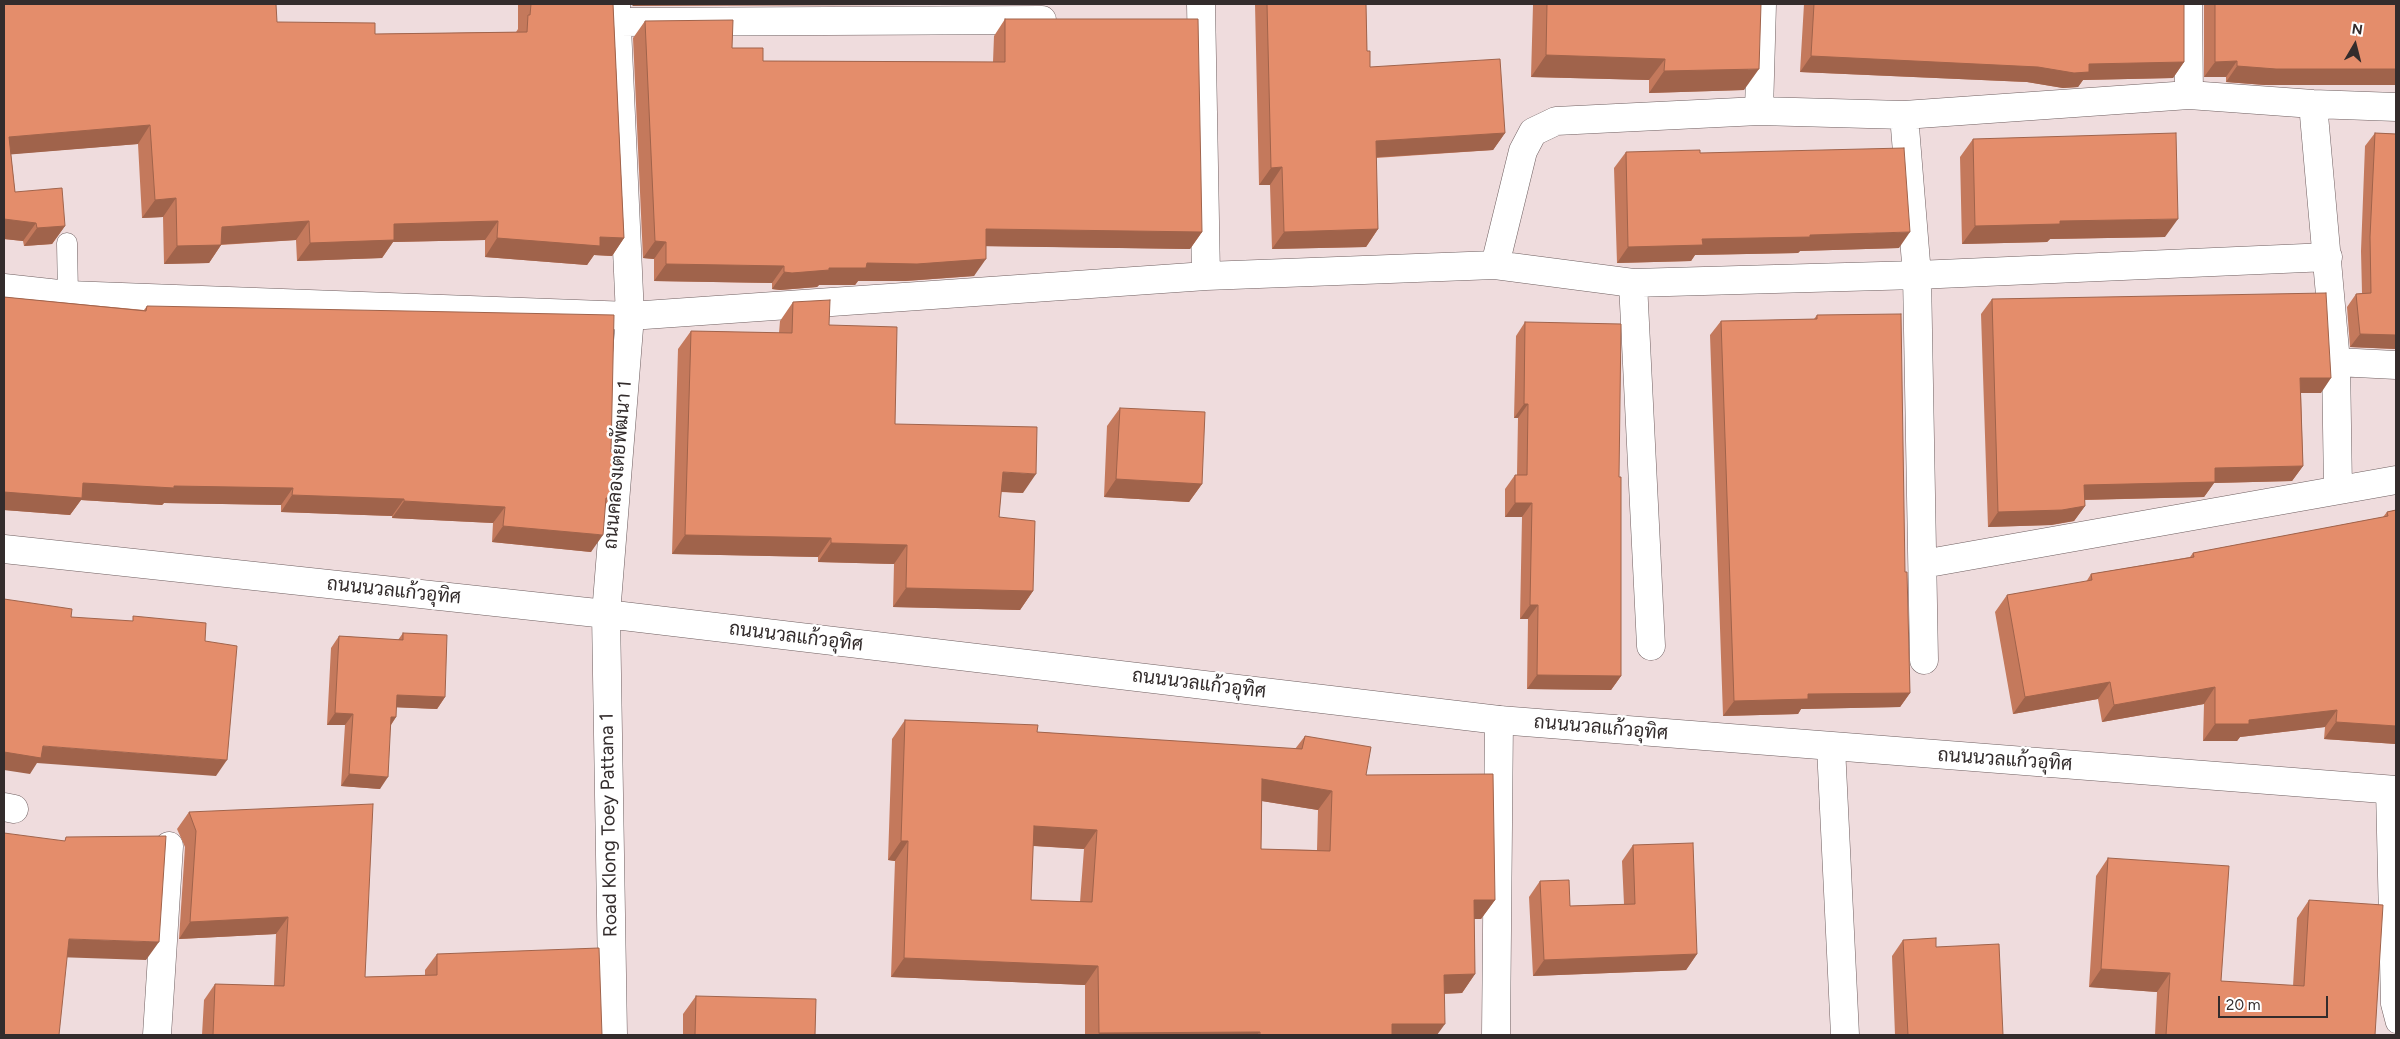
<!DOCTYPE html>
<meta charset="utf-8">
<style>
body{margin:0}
#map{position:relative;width:2400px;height:1039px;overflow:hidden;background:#efdcdd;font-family:Figtree,sans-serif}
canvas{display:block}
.frame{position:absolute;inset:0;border:5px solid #332c2c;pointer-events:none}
.north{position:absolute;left:2330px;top:20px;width:50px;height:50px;-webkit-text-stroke:4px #fff;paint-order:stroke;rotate:8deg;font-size:14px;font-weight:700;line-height:20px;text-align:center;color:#332c2c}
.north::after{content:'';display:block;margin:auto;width:18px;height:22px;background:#332c2c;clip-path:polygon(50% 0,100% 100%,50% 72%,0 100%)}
.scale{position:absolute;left:2218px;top:996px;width:110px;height:22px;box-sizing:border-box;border:2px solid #332c2c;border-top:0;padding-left:6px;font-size:15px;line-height:18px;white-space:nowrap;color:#332c2c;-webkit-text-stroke:4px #fff;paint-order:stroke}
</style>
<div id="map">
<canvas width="2400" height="1039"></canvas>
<div class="frame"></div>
<div class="north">N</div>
<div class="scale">20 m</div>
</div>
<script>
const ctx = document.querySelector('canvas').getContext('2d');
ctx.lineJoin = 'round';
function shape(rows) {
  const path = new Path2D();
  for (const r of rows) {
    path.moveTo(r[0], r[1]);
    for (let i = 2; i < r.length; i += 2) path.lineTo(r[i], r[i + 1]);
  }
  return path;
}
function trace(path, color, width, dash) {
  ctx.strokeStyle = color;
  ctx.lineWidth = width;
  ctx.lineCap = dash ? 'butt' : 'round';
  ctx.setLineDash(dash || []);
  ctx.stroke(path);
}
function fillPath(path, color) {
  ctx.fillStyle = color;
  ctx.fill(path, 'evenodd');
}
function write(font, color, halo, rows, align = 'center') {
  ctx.font = font + ' Figtree,Sarabun,sans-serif';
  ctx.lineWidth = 5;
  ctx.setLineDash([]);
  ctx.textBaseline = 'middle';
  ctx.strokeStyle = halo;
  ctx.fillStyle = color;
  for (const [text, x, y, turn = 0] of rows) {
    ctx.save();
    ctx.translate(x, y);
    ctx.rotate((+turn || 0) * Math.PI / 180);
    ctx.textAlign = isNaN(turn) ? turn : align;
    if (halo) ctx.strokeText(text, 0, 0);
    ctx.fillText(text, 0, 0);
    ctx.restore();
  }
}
const lane = shape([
 [67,243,68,295],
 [2386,789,2391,1004,2396,1023]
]);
const street = shape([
 [1201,4,1206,276],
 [2188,4,2189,95],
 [616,5,630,316],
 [616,22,1042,20],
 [2313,104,2336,362,2338,489],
 [1759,111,1762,4],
 [1904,115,1917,275,1924,660],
 [1495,265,1633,283,1917,275,2328,257],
 [1633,283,1651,646],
 [4,288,68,295,630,316,1206,276,1495,265,1523,151,1533,132,1556,121,1759,111,1904,115,2189,95,2313,104,2396,107],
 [2336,362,2396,365],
 [1923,564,2396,480],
 [1831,747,1845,1035],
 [4,807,14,809],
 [157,1035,169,846],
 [1496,1035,1499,720]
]);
const secondary = shape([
 [4,549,606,614,1499,720,2396,790],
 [613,1035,606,614,630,316]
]);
trace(lane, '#6f5f60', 21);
trace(street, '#6f5f60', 29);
trace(secondary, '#6f5f60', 29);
trace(lane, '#fff', 20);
trace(street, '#fff', 28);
trace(secondary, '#fff', 28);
fillPath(shape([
 [4,4,277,22,375,34,516,32,518,29,518,4,613,4,624,238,612,256,594,255,587,265,485,257,485,240,393,242,382,258,297,261,296,240,221,245,209,263,164,264,163,217,142,218,138,144,11,154,15,192,65,226,52,244,24,246,23,241,4,239],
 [1255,4,1366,4,1367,51,1370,67,1505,133,1493,150,1376,158,1378,229,1366,247,1272,249,1270,185,1259,185],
 [1534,4,1761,4,1744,90,1649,93,1649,80,1531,77,1533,5],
 [1804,4,2184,4,2184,62,2173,78,2083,80,2078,87,2063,88,2027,82,1800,72],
 [2204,4,2396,4,2265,85,2226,82,2226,77,2204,77],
 [1005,19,1202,232,1190,249,986,246,974,276,905,281,858,281,855,285,819,285,817,287,780,290,772,289,772,283,654,281,654,259,643,258,633,38,645,21,732,48,763,61,993,62,994,36],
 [2375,133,2396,134,2396,349,2350,347,2347,307,2356,294,2362,293,2361,251,2365,146],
 [1973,139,2165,237,2050,239,2047,242,1962,244,1960,157],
 [1626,152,1700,153,1899,248,1800,251,1798,253,1695,255,1691,261,1617,263,1614,168],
 [4,297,144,310,147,306,610,498,606,504,591,552,492,542,493,523,392,518,392,516,281,512,281,505,164,503,162,505,81,500,70,515,4,510],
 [1992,299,2321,393,2301,393,2303,466,2292,481,2214,483,2204,497,2085,500,2085,506,2074,521,2051,525,1988,527,1981,314],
 [793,302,829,325,895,424,1023,493,1001,492,999,517,1033,591,1020,610,893,607,894,564,818,562,818,557,672,554,678,349,691,331,779,333,780,321],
 [1817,315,1905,572,1910,693,1900,707,1801,709,1798,714,1723,716,1710,335,1721,321,1814,319],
 [1525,322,1619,477,1621,676,1611,690,1527,689,1528,619,1520,619,1522,517,1505,517,1505,489,1515,475,1517,475,1518,418,1514,418,1516,336],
 [1120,408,1202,484,1189,502,1104,497,1107,426],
 [2396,510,2396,744,2324,739,2325,727,2240,737,2237,741,2203,741,2204,704,2102,722,2098,699,2013,714,1995,612,2007,595,2086,582,2091,574,2190,557,2193,553,2383,517,2387,512],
 [403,633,445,697,437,709,396,707,396,717,391,725,380,789,341,786,345,725,327,725,331,648,339,636,398,640],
 [905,720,1037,732,1295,749,1305,736,1366,775,1495,900,1481,919,1474,919,1475,974,1462,993,1444,994,1437,1035,1085,1035,1085,985,891,977,895,861,888,860,892,739],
 [1262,801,1318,810,1317,850,1261,849],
 [1033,846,1084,849,1080,902,1031,900],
 [189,812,365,977,425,975,425,970,437,954,602,1035,202,1035,204,1000,215,984,274,986,276,934,179,939,185,847,177,829],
 [1633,845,1697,954,1686,970,1533,976,1529,897,1540,881,1570,906,1624,904,1622,861],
 [2108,858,2221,981,2293,986,2297,918,2309,900,2375,1035,2155,1035,2157,992,2089,987,2096,876],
 [1903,940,1936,947,2003,1035,1895,1035,1892,956],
 [696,996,815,1035,683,1035,683,1014]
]), '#c4795c');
fillPath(shape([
 [634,4,1186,4,1185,4,632,6],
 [1546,55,1665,59,1649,80,1531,77],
 [1811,56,2089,64,2184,62,2173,78,2083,80,2078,87,2063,88,2027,82,1800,72],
 [2237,61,2226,77,2204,77,2215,62],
 [2237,66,2396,69,2396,85,2265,85,2226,82],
 [1759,69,1744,90,1649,93,1664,71],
 [150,125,138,144,4,155,9,137],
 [1505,133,1493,150,1364,158,1376,141],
 [1282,167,1270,185,1259,185,1271,168],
 [176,198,163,217,142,218,155,200],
 [4,219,36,223,23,241,4,239],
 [2178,219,2165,237,2050,239,2047,242,1962,244,1975,226,2060,221],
 [309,221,296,240,211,245,221,245,209,263,164,264,177,246,222,227],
 [498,221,485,240,393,242,382,258,297,261,310,243,394,224],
 [65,226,52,244,24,246,37,228],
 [986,229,1202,232,1190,249,974,246],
 [1378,229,1366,247,1272,249,1284,232],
 [1910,232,1899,248,1800,251,1798,253,1695,255,1691,261,1617,263,1628,247,1702,239,1810,235],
 [600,237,624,238,612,256,594,255,587,265,485,257,497,238],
 [655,241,666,242,654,259,643,258],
 [986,259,974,276,905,281,858,281,855,285,819,285,817,287,780,290,772,289,784,272,867,263],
 [666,264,784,266,772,283,654,281],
 [2360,334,2396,335,2396,349,2350,347],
 [2300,378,2331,378,2321,393,2290,393],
 [1524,404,1528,404,1518,418,1514,418],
 [2303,466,2292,481,2214,483,2204,497,2074,500,2084,485,2215,468],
 [1003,472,1036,474,1023,493,990,491],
 [1116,479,1202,484,1189,502,1104,497],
 [83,483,293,488,281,505,164,503,162,505,81,500,70,515,4,510,4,492],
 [292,495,404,499,392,516,281,512],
 [404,501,505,507,493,523,392,518],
 [1515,503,1532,503,1522,517,1505,517],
 [2085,506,2074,521,2051,525,1988,527,1998,512],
 [503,526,603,535,591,552,492,542],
 [685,535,831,538,818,557,672,554],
 [831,543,907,545,894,564,818,562],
 [906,588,1033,591,1020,610,893,607],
 [1530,605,1538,605,1528,619,1520,619],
 [1537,675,1621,676,1611,690,1527,689],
 [2110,682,2098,699,2013,714,2025,697],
 [2215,687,2204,704,2102,722,2114,705],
 [1910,693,1900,707,1801,709,1798,714,1723,716,1734,701,1808,694],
 [397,695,445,697,437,709,388,707],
 [2337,710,2325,727,2240,737,2237,741,2203,741,2215,724,2249,720],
 [335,713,353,714,345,725,327,725],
 [391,717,396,717,388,729],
 [2336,722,2396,726,2396,744,2324,739],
 [43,746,227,760,216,776,37,763,30,774,4,770,4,752],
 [349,774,388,777,380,789,341,786],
 [1262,779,1332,791,1318,810,1249,799],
 [1034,826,1097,830,1084,849,1020,845],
 [901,841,908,841,895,861,888,860],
 [1474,900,1495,900,1481,919,1461,919],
 [288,917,276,934,179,939,190,922],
 [69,939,159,942,146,960,56,957],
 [1697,954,1686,970,1533,976,1544,960],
 [904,958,1098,966,1085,985,891,977],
 [2101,969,2170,973,2157,992,2089,987],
 [1475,974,1462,993,1431,994,1444,975],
 [1392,1024,1445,1024,1437,1035,1384,1035],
 [1260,1032,1257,1035,1098,1035,1099,1033]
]), '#a0634b');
const building = shape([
 [4,4,276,4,277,22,375,23,375,34,527,32,528,15,530,15,531,4,613,4,624,238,600,237,600,246,497,238,498,221,394,224,394,240,310,243,309,221,222,227,221,245,177,246,176,198,155,200,150,125,9,137,15,192,62,188,65,226,37,228,36,223,4,219,4,4],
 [1267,4,1366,4,1367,51,1370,51,1370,67,1500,59,1505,133,1376,141,1378,229,1284,232,1282,167,1271,168,1267,4],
 [1547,4,1761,4,1759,69,1664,71,1665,59,1546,55,1547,4],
 [1814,4,2184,4,2184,62,2089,64,2089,72,2074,73,2038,67,1811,56,1814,4],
 [2215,4,2396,4,2396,69,2276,69,2237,66,2237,61,2215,62,2215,4],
 [1005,19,1198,19,1202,232,986,229,986,259,917,264,867,263,866,268,829,268,829,270,792,273,784,272,784,266,666,264,666,242,655,241,645,21,733,20,732,48,763,48,763,61,1005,62,1005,19],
 [2176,133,2178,219,2060,221,2060,224,1975,226,1973,139,2176,133],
 [2375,133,2396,134,2396,335,2360,334,2356,294,2371,293,2370,237,2375,133],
 [1904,148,1910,232,1810,235,1810,237,1702,239,1703,245,1628,247,1626,152,1700,150,1700,153,1904,148],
 [2326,293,2331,378,2300,378,2303,466,2215,468,2215,482,2084,485,2085,506,2062,510,1998,512,1992,299,2326,293],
 [4,297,146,311,147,306,614,315,611,452,614,452,610,498,606,498,603,535,503,526,505,507,404,501,404,499,292,495,293,488,174,486,174,488,83,483,82,498,4,492,4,297],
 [830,300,829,325,897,327,895,424,1037,427,1036,474,1003,472,999,517,1035,521,1033,591,906,588,907,545,831,543,831,538,685,535,691,331,792,333,793,302,830,300],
 [1901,314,1905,572,1907,572,1910,693,1808,694,1808,699,1734,701,1721,321,1817,319,1817,315,1901,314],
 [1525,322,1621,324,1619,477,1621,477,1621,676,1537,675,1538,605,1530,605,1532,503,1515,503,1515,475,1527,475,1528,404,1524,404,1525,322],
 [1120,408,1205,412,1202,484,1116,479,1120,408],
 [2396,510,2396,726,2336,722,2337,710,2249,720,2249,724,2215,724,2215,687,2114,705,2110,682,2025,697,2007,595,2092,580,2091,574,2194,557,2193,553,2388,516,2387,512,2396,510],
 [4,599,72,609,71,617,133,621,133,616,206,623,205,641,237,646,227,760,43,746,41,758,4,752,4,599],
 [403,633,447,635,445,697,397,695,396,717,391,717,388,777,349,774,353,714,335,713,339,636,403,640,403,633],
 [905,720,1038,725,1037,732,1302,749,1305,736,1371,747,1366,775,1493,774,1495,900,1474,900,1475,974,1444,975,1445,1024,1392,1024,1392,1035,1260,1035,1260,1032,1099,1033,1098,966,904,958,908,841,901,841,905,720],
 [1262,779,1332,791,1330,851,1261,849,1262,779],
 [1034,826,1097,830,1092,902,1031,900,1034,826],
 [373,804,365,977,437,975,437,954,599,948,602,1035,213,1035,215,984,284,986,288,917,190,922,196,831,189,812,373,804],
 [4,833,65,841,66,837,166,836,159,942,69,939,59,1035,4,1035,4,833],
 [1693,843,1697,954,1544,960,1540,881,1569,880,1570,906,1635,904,1633,845,1693,843],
 [2108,858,2229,866,2221,981,2304,986,2309,900,2383,905,2375,1035,2166,1035,2170,973,2101,969,2108,858],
 [1936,938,1936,947,1999,944,2003,1035,1908,1035,1903,940,1936,938],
 [696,996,816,999,815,1035,695,1035,696,996]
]);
fillPath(building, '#e48d6b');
trace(building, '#a0634b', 1);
write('19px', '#332c2c', '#fff', [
 ["ถนนคลองเตยพัฒนา 1",618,465,-85],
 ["ถนนนวลแก้วอุทิศ",394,591,6],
 ["ถนนนวลแก้วอุทิศ",796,637,7],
 ["ถนนนวลแก้วอุทิศ",1199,684,7],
 ["ถนนนวลแก้วอุทิศ",1601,728,5],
 ["ถนนนวลแก้วอุทิศ",2005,760,4],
 ["Road Klong Toey Pattana 1",609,825,-91]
]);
</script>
